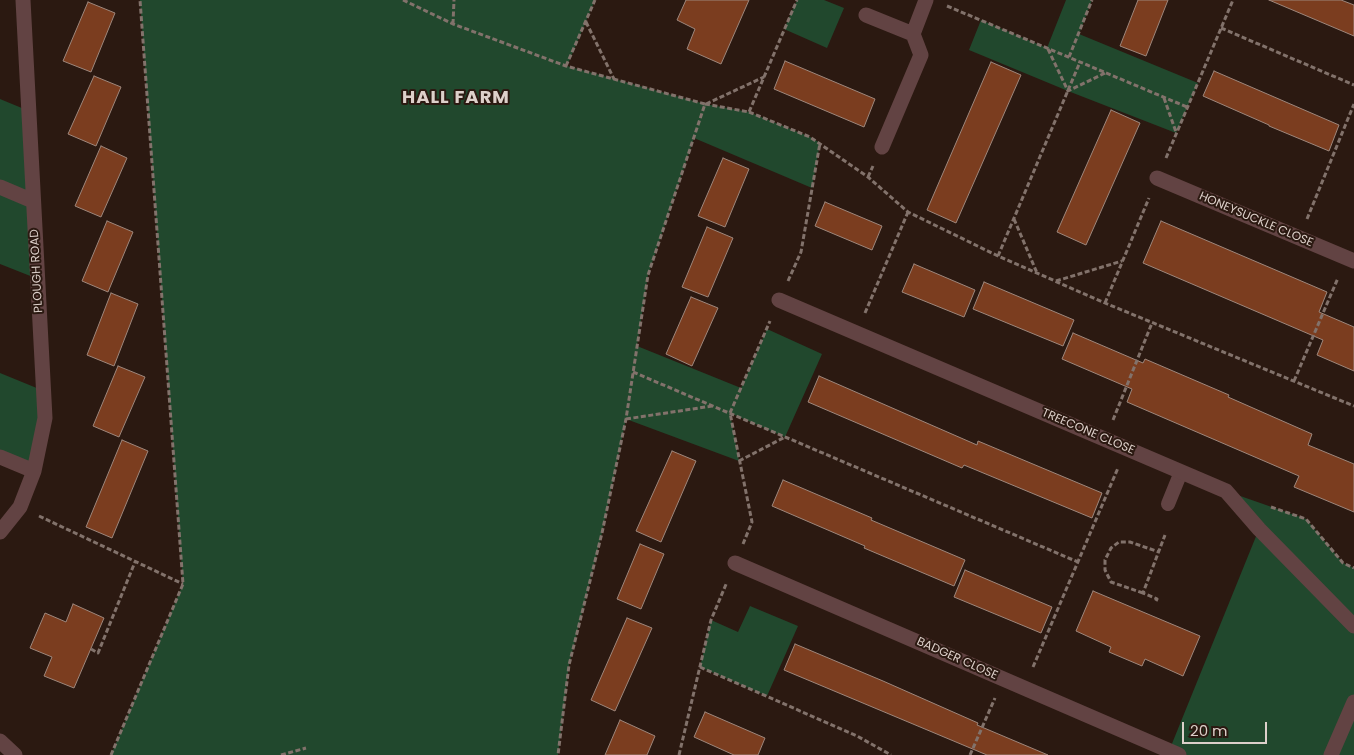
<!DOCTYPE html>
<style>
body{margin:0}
#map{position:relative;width:1354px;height:755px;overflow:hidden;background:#2b1911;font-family:Poppins,sans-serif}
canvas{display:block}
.scale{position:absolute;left:1182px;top:722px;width:85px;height:22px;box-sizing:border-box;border:2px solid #ddd0ca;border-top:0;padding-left:6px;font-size:15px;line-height:18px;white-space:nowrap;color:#ddd0ca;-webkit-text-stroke:4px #2b1911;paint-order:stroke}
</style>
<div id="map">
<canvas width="1354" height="755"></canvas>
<div class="scale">20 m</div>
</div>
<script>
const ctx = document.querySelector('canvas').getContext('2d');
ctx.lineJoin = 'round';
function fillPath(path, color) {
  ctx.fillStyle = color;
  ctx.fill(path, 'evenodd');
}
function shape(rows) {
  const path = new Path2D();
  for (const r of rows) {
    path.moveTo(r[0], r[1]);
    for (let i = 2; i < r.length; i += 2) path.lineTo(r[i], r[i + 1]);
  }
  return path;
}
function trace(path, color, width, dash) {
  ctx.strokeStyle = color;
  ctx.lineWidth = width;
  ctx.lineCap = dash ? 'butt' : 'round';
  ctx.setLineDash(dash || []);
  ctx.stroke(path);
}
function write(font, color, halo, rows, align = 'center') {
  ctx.font = font + ' Poppins,sans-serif';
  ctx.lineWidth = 4;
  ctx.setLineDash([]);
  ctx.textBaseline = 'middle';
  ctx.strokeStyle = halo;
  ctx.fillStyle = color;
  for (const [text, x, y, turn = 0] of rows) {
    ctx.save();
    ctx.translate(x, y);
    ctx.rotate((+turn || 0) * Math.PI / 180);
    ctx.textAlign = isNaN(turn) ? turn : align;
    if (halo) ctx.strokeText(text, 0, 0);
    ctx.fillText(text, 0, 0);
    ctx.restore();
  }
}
fillPath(shape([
 [140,0,595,0,567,66,705,104,749,112,810,137,820,143,812,188,694,138,648,275,637,346,741,388,767,329,822,354,785,437,730,413,739,461,626,419,602,533,569,665,558,755,111,755,183,584],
 [797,0,824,0,844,8,827,48,784,29],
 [1066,0,1092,0,1079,34,1198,83,1176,133,1068,91,969,50,981,20,1047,48],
 [0,99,29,111,38,279,0,264],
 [0,373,44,391,34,471,0,457],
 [1226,491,1306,519,1343,563,1354,568,1354,755,1179,755,1169,751,1259,529],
 [750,606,798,626,767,696,700,667,711,620,738,632]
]), '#21482d');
const building = shape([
 [686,0,749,0,721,64,687,49,695,29,677,20,686,0],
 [1138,0,1168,0,1146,56,1120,46,1138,0],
 [1269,0,1341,0,1354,5,1354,36,1269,0],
 [88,2,115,13,91,72,63,61,88,2],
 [785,61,875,99,864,127,774,89,785,61],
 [991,62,1021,75,956,223,927,210,991,62],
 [1214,71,1339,125,1329,151,1269,126,1269,125,1203,96,1214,71],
 [94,76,121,87,96,146,68,134,94,76],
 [1111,110,1140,123,1086,245,1057,232,1111,110],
 [101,146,127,158,101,217,75,206,101,146],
 [723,158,749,169,725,227,698,216,723,158],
 [825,202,882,226,872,250,815,226,825,202],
 [107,221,133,232,108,292,82,281,107,221],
 [1161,221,1327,292,1319,312,1354,327,1354,371,1317,355,1323,340,1143,263,1161,221],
 [707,227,733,238,708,297,682,287,707,227],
 [914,264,975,290,964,317,902,292,914,264],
 [984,282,1074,320,1063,346,973,309,984,282],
 [111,293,138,304,114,366,87,355,111,293],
 [691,297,718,308,692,366,666,354,691,297],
 [1073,333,1143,363,1145,359,1229,395,1228,397,1312,434,1308,445,1354,464,1354,512,1294,487,1299,476,1127,402,1132,389,1062,359,1073,333],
 [118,366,145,377,119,437,93,426,118,366],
 [819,376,977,445,978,441,1102,493,1092,518,964,465,962,468,808,402,819,376],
 [122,440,148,451,112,538,86,527,122,440],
 [672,451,696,461,661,542,636,531,672,451],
 [783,480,872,518,871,520,965,560,954,586,864,548,865,546,772,506,783,480],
 [640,544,664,554,641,609,617,599,640,544],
 [965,570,1052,607,1041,633,954,597,965,570],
 [1093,591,1200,636,1183,676,1145,659,1142,666,1109,652,1111,647,1076,631,1093,591],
 [73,604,104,618,74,688,44,676,52,657,30,648,45,613,66,622,73,604],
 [627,618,652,628,615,711,591,700,627,618],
 [795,644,883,681,978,723,977,725,1048,755,987,755,784,670,795,644],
 [705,712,765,738,758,755,734,755,694,737,705,712],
 [620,720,655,736,647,755,605,755,620,720]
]);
fillPath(building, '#7b3d1f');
trace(building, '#9e877c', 1);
trace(shape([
 [403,0,453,24,566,66,705,104,648,275,626,419,602,533,569,665,558,755],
 [947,6,1187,107],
 [586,22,614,79],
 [453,24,454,0],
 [1221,28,1354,85],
 [1048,49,1068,91,1105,73],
 [1069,57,1092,0],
 [566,66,595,0],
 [1164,98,1176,132],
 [705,104,749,112,797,0],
 [706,104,764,77],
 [749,112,810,137,868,177,908,212,998,256,1105,303,1354,406],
 [1166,158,1233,0],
 [868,177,873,166],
 [1014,219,1037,273],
 [1307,219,1354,104],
 [998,256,1080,62],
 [788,281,801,252,820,143],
 [1056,281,1122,261],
 [1105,303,1149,198],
 [865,313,908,212],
 [633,372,1078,562],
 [1294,381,1338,278],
 [626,419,712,406],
 [1113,420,1152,323],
 [739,461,785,437],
 [1271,507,1306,519,1343,563,1354,568],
 [39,516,183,584],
 [743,544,752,522,730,413,770,321],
 [1143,593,1111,582,1105,570,1105,560,1111,548,1119,542,1130,542,1159,552],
 [1156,601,1157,599,1143,593,1165,535],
 [91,649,98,653,135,562],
 [700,667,857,736,891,755],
 [1033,667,1118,468],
 [111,755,183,584,140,0],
 [281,755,306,748],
 [679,755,711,620,727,582],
 [970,755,995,698]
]), '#82726b', 3, [5, 2.5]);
trace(shape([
 [1168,504,1181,472]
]), '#624343', 14);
trace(shape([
 [866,15,913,34],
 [882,147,921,55,913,34,926,0],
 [1157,178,1354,261],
 [0,187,33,201],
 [779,300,1226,491,1259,529,1354,626],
 [0,457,34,471],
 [0,532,20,507,34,471,45,418,23,0],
 [735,563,1179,755],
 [1331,755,1354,702]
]), '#624343', 15);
trace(shape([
 [0,741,15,755]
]), '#624343', 15);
write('12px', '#ddd0ca', '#2b1911', [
 ["HONEYSUCKLE CLOSE",1256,220,23],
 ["PLOUGH ROAD",37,271,-93],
 ["TREECONE CLOSE",1088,432,23],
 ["BADGER CLOSE",957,659,24]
]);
ctx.letterSpacing = '1px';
write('bold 18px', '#ddd0ca', '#2b1911', [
 ["HALL FARM",456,98]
]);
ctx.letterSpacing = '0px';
</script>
